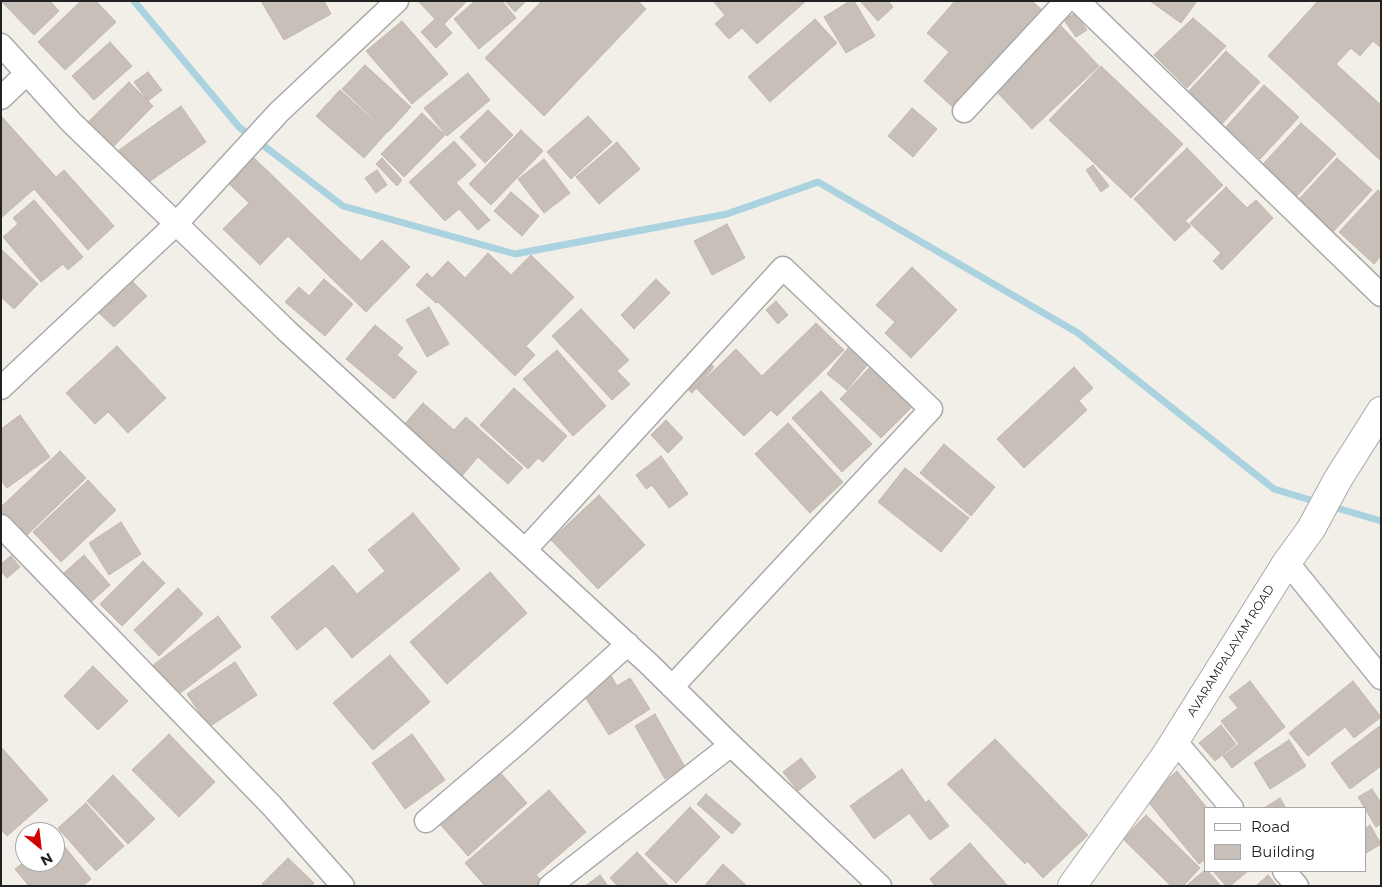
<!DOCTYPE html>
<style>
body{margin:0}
#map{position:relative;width:1382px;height:887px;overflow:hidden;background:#f2efe9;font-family:Montserrat,sans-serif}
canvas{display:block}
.frame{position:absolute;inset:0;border:2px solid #222;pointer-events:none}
.legend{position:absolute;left:1204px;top:807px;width:162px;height:65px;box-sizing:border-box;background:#fff;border:1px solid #a7a7a7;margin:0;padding:6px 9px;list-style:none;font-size:15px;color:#222}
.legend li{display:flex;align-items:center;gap:10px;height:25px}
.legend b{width:25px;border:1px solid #a7a7a7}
.north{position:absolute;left:15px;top:822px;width:50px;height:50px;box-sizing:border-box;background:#fff;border:1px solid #a7a7a7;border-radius:50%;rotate:151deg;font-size:14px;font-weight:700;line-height:20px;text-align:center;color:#222}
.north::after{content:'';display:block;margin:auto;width:18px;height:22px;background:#d40000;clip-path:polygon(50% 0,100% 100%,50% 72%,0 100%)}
</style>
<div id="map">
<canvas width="1382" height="887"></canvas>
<div class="frame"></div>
<ul class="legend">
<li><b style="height:6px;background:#fff"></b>Road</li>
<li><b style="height:14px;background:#c7bfb8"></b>Building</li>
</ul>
<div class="north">N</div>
</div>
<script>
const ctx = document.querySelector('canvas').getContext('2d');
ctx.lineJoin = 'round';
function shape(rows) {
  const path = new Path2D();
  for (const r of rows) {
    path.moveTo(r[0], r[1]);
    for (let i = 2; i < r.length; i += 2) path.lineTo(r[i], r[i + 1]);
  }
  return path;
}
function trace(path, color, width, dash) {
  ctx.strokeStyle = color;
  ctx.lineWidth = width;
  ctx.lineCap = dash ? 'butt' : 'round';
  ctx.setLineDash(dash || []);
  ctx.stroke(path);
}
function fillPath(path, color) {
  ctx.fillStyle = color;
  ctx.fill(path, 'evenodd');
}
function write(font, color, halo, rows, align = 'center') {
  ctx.font = font + ' Montserrat,sans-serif';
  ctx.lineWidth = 4;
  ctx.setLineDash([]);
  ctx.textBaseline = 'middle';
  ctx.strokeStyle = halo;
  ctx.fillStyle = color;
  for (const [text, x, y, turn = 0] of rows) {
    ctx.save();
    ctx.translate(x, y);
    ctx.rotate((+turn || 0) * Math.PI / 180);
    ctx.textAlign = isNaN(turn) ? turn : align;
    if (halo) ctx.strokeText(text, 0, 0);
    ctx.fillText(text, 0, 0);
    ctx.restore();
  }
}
trace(shape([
 [134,1,239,127,343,206,515,254,727,214,818,182,1078,333,1274,489,1320,503],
 [1330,506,1381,521]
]), '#aad3df', 7);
const building = shape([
 [1,1,50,1,59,11,34,35,1,1],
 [81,1,96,1,116,22,65,70,38,42,81,1],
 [261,1,324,1,331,14,284,40,261,1],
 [418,1,467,1,444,24,452,33,436,48,421,32,435,19,418,1],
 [475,1,502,1,516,18,479,49,454,19,475,1],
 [505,1,526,1,515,12,505,1],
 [542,1,638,1,646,9,544,116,485,58,542,1],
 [713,1,806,1,757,44,742,28,729,39,715,24,725,15,713,1],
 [850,1,854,1,875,36,846,53,824,17,850,1],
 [860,1,888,1,893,7,878,21,860,1],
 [955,1,1032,1,1043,11,955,109,924,81,949,52,927,33,955,1],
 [1150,1,1197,1,1181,23,1150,1],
 [1318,1,1381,1,1381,48,1373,41,1360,56,1351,48,1336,64,1381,105,1381,161,1268,56,1318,1],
 [1075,13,1087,30,1076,37,1064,20,1075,13],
 [1193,18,1226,46,1187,88,1154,55,1193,18],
 [815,19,837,43,770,102,748,77,815,19],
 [402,21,448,74,412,104,366,51,402,21],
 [1061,26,1099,66,1032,129,995,90,1061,26],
 [110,42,132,66,94,100,72,76,110,42],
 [1226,51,1260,82,1222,124,1187,93,1226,51],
 [365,65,411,107,388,132,342,89,365,65],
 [1101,66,1183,144,1131,198,1049,120,1101,66],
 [148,72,162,90,148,101,134,82,148,72],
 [468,73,490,100,447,136,424,108,468,73],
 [129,82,153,106,111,149,86,124,129,82],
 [1264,85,1299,117,1260,159,1226,127,1264,85],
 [340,90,387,132,364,158,316,116,340,90],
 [181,106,206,142,143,186,119,150,181,106],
 [912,108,937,129,913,157,888,136,912,108],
 [488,110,513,135,485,163,460,137,488,110],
 [422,113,445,135,404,177,381,154,422,113],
 [588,116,612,142,571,179,547,152,588,116],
 [2,117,56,177,64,170,114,226,88,250,34,189,1,218,2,117],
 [1301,123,1336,154,1297,196,1262,165,1301,123],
 [521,130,543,151,491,205,469,184,521,130],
 [454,141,476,165,456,183,490,220,478,230,459,209,445,221,409,182,454,141],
 [617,142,640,169,599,204,576,177,617,142],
 [1187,148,1223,185,1185,221,1191,226,1175,241,1134,199,1187,148],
 [250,154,361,261,382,240,410,267,366,312,288,236,260,265,223,229,249,203,225,180,250,154],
 [382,158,402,180,397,186,376,164,382,158],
 [1337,158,1372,190,1333,232,1298,200,1337,158],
 [544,159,570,193,544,213,518,179,544,159],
 [1093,165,1109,186,1101,192,1086,170,1093,165],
 [377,170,387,185,376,193,365,178,377,170],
 [1226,187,1247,208,1256,200,1273,218,1222,270,1213,261,1221,253,1190,223,1226,187],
 [1378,190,1381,193,1381,256,1374,264,1339,232,1378,190],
 [511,192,539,216,522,236,494,211,511,192],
 [34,200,83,257,68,270,63,264,41,282,3,237,18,224,13,218,34,200],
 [727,224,745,258,712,275,694,241,727,224],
 [1,249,38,284,14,309,1,297,1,249],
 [488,253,511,275,531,255,574,297,526,346,535,355,515,376,438,302,436,303,416,285,427,273,432,278,448,261,465,278,488,253],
 [912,267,957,310,911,358,885,333,895,322,876,305,912,267],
 [324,279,353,304,325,336,285,302,299,287,309,296,324,279],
 [656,279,670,293,634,329,621,315,656,279],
 [133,282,147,296,114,327,99,313,133,282],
 [776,301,788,315,778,324,766,310,776,301],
 [429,307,449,344,427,357,406,320,429,307],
 [581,309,629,360,617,371,630,384,612,400,552,336,581,309],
 [816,323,844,350,777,416,771,410,744,436,696,388,736,349,762,376,816,323],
 [375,325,403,348,397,355,417,372,394,399,346,359,375,325],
 [117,346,166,398,128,433,108,412,95,424,66,393,117,346],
 [848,348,868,364,847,390,827,374,848,348],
 [557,350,606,406,573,436,523,379,557,350],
 [704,358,714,367,692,393,682,384,704,358],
 [870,367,912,407,881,438,840,399,870,367],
 [1074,367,1093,388,1079,401,1087,410,1024,468,997,439,1074,367],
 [514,388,567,436,543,462,538,458,528,469,480,425,514,388],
 [821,391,872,444,842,472,792,418,821,391],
 [423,403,454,430,466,417,523,468,508,484,478,457,461,477,403,426,423,403],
 [20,415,50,457,7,488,1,480,1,429,20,415],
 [666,420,683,438,668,453,651,435,666,420],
 [788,423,843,482,810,513,755,454,788,423],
 [944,444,995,487,971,516,920,473,944,444],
 [60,451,86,478,25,537,1,517,1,507,60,451],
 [661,456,688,494,669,508,652,485,646,489,636,475,661,456],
 [905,468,969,518,941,552,878,502,905,468],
 [88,480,116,510,61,562,33,532,88,480],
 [599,495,645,545,598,589,551,540,599,495],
 [413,513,460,569,352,658,326,626,297,650,271,617,333,565,357,594,385,571,368,550,413,513],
 [121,522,141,554,109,575,89,543,121,522],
 [84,555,110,585,90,603,64,573,84,555],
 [11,556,20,567,7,578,1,571,1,564,11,556],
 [143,561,165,583,122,626,100,604,143,561],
 [490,572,527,613,447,684,410,642,490,572],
 [178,588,203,614,159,656,134,630,178,588],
 [218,616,241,647,175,697,152,666,218,616],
 [390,655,430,702,373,750,333,703,390,655],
 [235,662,257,695,209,727,187,694,235,662],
 [93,666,128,701,98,730,64,696,93,666],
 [610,674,617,686,630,678,650,709,609,735,582,692,610,674],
 [1250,681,1285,727,1232,768,1223,756,1239,744,1221,721,1238,708,1229,697,1250,681],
 [1353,681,1381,717,1354,738,1345,727,1308,756,1289,733,1353,681],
 [655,714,685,767,665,779,635,726,655,714],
 [1221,725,1236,744,1215,761,1199,743,1221,725],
 [1381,725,1381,766,1350,789,1331,763,1381,725],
 [169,734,215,782,179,817,132,770,169,734],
 [412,734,445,780,405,809,372,763,412,734],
 [995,739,1088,835,1043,878,1027,861,1025,864,947,784,995,739],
 [1289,740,1306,766,1270,789,1254,763,1289,740],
 [1,747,48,800,7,836,1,830,1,747],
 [801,758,816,777,798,791,783,772,801,758],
 [902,769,925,802,874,839,850,806,902,769],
 [499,771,527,803,468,856,440,824,499,771],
 [1177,771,1207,808,1206,808,1206,862,1204,860,1199,864,1145,798,1177,771],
 [113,775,155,819,128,844,87,801,113,775],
 [1372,789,1381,803,1381,824,1376,827,1358,797,1372,789],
 [549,790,586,832,536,875,542,881,537,886,485,886,465,863,549,790],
 [706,794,741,824,732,834,697,804,706,794],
 [1280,798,1286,808,1264,808,1280,798],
 [929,800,949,826,930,840,910,814,929,800],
 [86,803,124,846,96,871,58,828,86,803],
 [690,807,720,837,676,883,645,854,690,807],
 [1146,815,1200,868,1183,886,1171,886,1123,839,1146,815],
 [1370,825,1381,844,1366,853,1366,828,1370,825],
 [56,836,91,879,83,886,29,886,15,869,25,861,55,862,56,836],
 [970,843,1008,886,935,886,930,879,970,843],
 [637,852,668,885,667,886,618,886,610,878,637,852],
 [288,858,314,883,311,886,265,886,262,884,288,858],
 [723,864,747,886,707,886,706,884,723,864],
 [1206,869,1206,871,1208,871,1221,886,1186,886,1206,869],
 [1213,871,1248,871,1230,886,1226,886,1213,871],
 [600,875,608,886,585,886,600,875],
 [1268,875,1277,886,1256,886,1268,875]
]);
fillPath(building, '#c7bfb8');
trace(building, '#c4b6ab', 1);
const minor = shape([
 [1078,1,1381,295],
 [1,45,71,122,288,332,650,665,731,745,880,886],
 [1,98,27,73],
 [964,111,1066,1],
 [1,388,176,224,279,112,397,1],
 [1,526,272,806,343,886],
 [525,550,783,268,931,409,672,687],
 [1287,562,1381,678],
 [1175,741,1232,808],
 [426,821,520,741,628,644],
 [1284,871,1297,886],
 [550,886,731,745]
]);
const tertiary = shape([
 [1072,886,1166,755,1287,562,1311,529,1338,479,1381,411]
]);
trace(minor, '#a9a9a9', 25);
trace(tertiary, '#a9a9a9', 30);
trace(minor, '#fff', 22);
trace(tertiary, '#fff', 28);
write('12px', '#222', '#fff', [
 ["AVARAMPALAYAM ROAD",1231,651,-58]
]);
</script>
